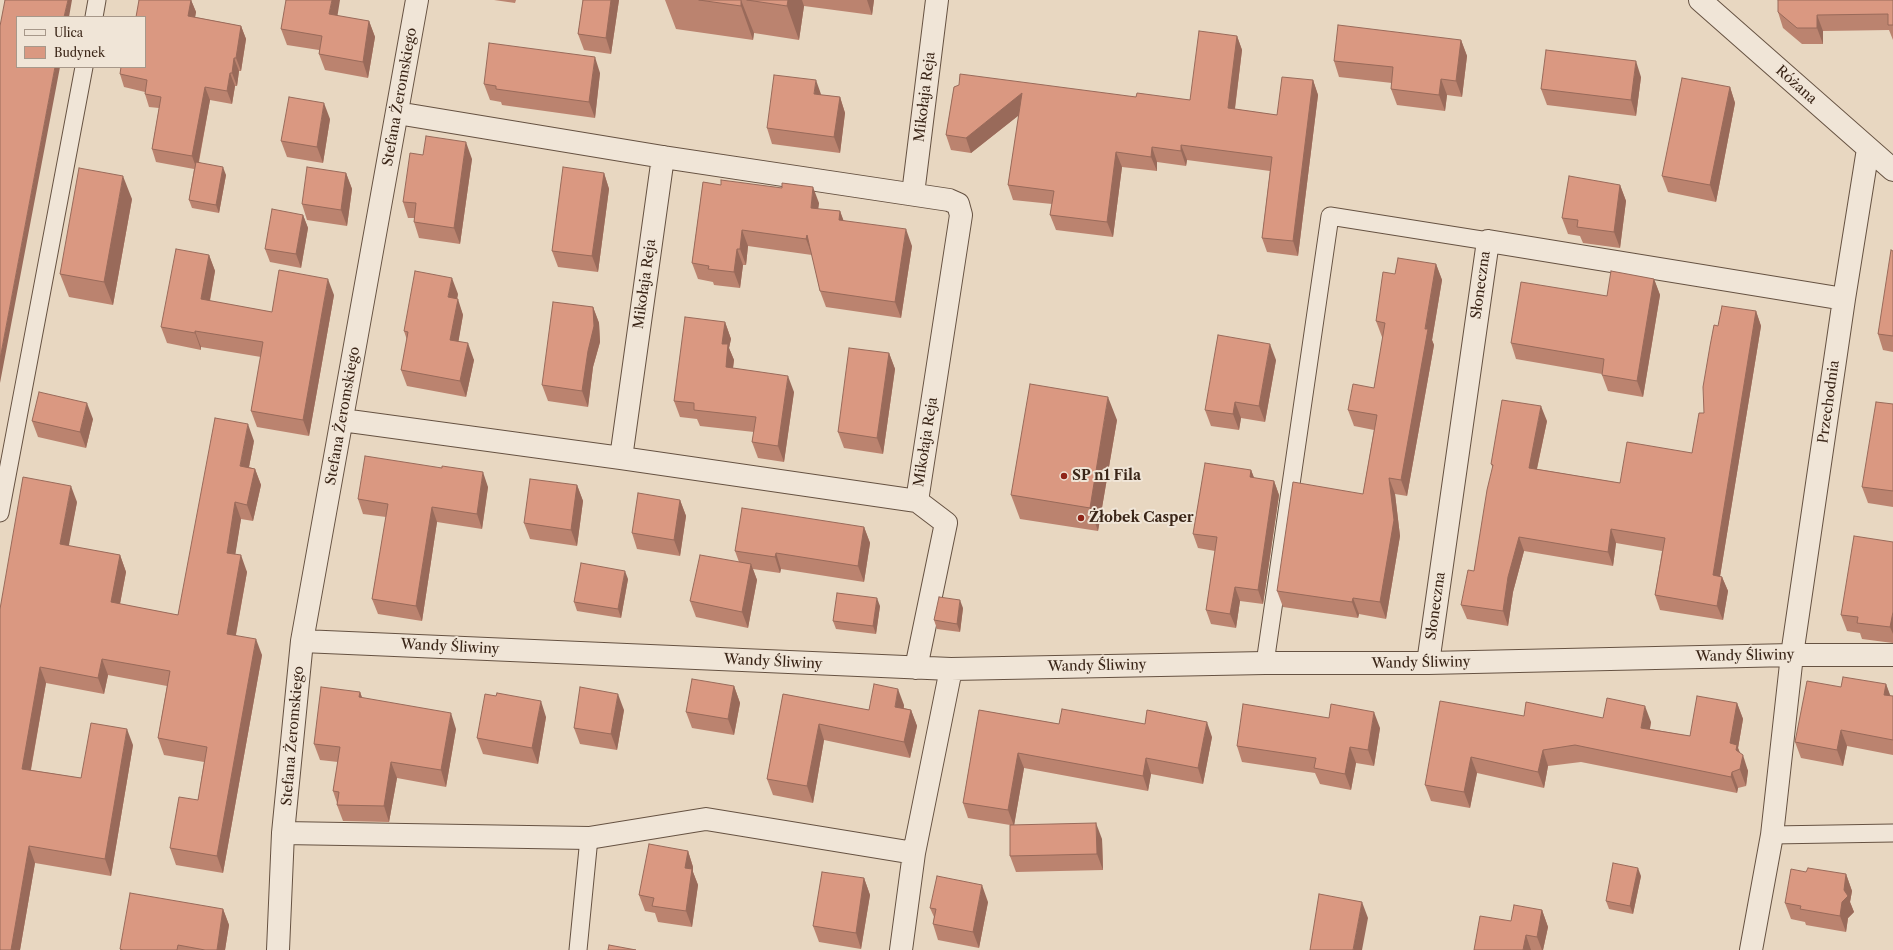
<!DOCTYPE html>
<meta charset="utf-8">
<style>
body{margin:0}
#map{position:relative;width:1893px;height:950px;overflow:hidden;background:#e8d7c1;font-family:"Libre Caslon Text",serif}
canvas{display:block}
.legend{position:absolute;left:16px;top:16px;width:130px;height:52px;box-sizing:border-box;background:#f0e5d7;border:1px solid #a7988a;margin:0;padding:5px 7px;list-style:none;font-size:12px;color:#3a2517}
.legend li{display:flex;align-items:center;gap:8px;height:20px}
.legend b{width:20px;border:1px solid #a7988a}
</style>
<div id="map">
<canvas width="1893" height="950"></canvas>
<ul class="legend">
<li><b style="height:5px;background:#f0e5d7"></b>Ulica</li>
<li><b style="height:11px;background:#da9881"></b>Budynek</li>
</ul>
</div>
<script>
const ctx = document.querySelector('canvas').getContext('2d');
ctx.lineJoin = 'round';
function shape(rows) {
  const path = new Path2D();
  for (const r of rows) {
    path.moveTo(r[0], r[1]);
    for (let i = 2; i < r.length; i += 2) path.lineTo(r[i], r[i + 1]);
  }
  return path;
}
function trace(path, color, width, dash) {
  ctx.strokeStyle = color;
  ctx.lineWidth = width;
  ctx.lineCap = dash ? 'butt' : 'round';
  ctx.setLineDash(dash || []);
  ctx.stroke(path);
}
function fillPath(path, color) {
  ctx.fillStyle = color;
  ctx.fill(path, 'evenodd');
}
function write(font, color, halo, rows, align = 'center') {
  ctx.font = font + ' "Libre Caslon Text",serif';
  ctx.lineWidth = 4;
  ctx.setLineDash([]);
  ctx.textBaseline = 'middle';
  ctx.strokeStyle = halo;
  ctx.fillStyle = color;
  for (const [text, x, y, turn = 0] of rows) {
    ctx.save();
    ctx.translate(x, y);
    ctx.rotate((+turn || 0) * Math.PI / 180);
    ctx.textAlign = isNaN(turn) ? turn : align;
    if (halo) ctx.strokeText(text, 0, 0);
    ctx.fillText(text, 0, 0);
    ctx.restore();
  }
}
const lane = shape([
 [94,17,97,0],
 [0,513,84,67],
 [1265,663,1330,216,1488,241],
 [1772,835,1893,833],
 [578,950,589,838]
]);
const street = shape([
 [1700,0,1893,170],
 [397,113,663,157,949,200,958,204,961,215,917,501],
 [913,194,937,0],
 [342,420,621,458,917,501,946,523,916,668],
 [621,458,663,157],
 [302,641,951,669,1265,663,1428,663,1792,655,1893,655],
 [1428,663,1488,241,1844,299],
 [283,833,589,838,706,819,914,853],
 [278,950,283,833,302,641,417,0],
 [901,950,914,853,951,669],
 [1751,950,1772,835,1792,655,1844,299,1868,149]
]);
trace(lane, '#665242', 19);
trace(street, '#665242', 24);
trace(lane, '#f0e5d7', 17);
trace(street, '#f0e5d7', 22);
fillPath(shape([
 [139,0,191,0,196,12,195,17,241,26,246,39,241,71,239,71,237,86,235,86,232,104,210,100,199,162,226,175,219,213,192,208,189,200,194,169,156,162,152,149,159,108,149,107,145,94,145,92,124,87,120,74,145,67],
 [494,0,516,0,515,3],
 [583,0,619,0,611,54,584,50,578,34],
 [665,0,874,0,872,15,804,6,799,40,754,33,753,40,676,29],
 [1893,0,1893,40,1889,30,1823,31,1823,44,1802,44,1783,28,1778,12],
 [338,16,369,21,375,37,368,78,325,70,319,54,319,50,287,45,281,29],
 [1237,36,1242,50,1235,109,1277,115,1313,80,1318,95,1298,256,1267,252,1262,238,1270,171,1187,160,1186,166,1157,162,1157,171,1122,167,1113,237,1056,230,1050,215,1052,204,1013,200,1008,185,1019,115,971,153,951,150,946,135,954,87,1190,100],
 [1461,40,1467,56,1462,97,1447,95,1445,111,1397,105,1391,89,1392,83,1339,77,1334,61],
 [600,73,595,118,502,105,501,102,490,100,484,84],
 [1641,77,1636,116,1547,105,1541,89],
 [1730,87,1735,103,1716,202,1668,192,1662,176],
 [821,95,840,97,845,113,840,153,772,144,767,128],
 [330,119,323,163,287,157,281,141],
 [423,155,472,159,460,244,419,238,414,222,414,218,408,218,403,202],
 [346,173,352,189,347,226,307,220,302,204],
 [604,173,609,189,598,272,558,267,552,251],
 [703,182,819,203,818,209,840,211,843,220,912,246,901,318,826,307,820,291,812,255,748,246,746,265,743,265,740,288,714,285,713,282,698,279,692,263],
 [1620,185,1626,201,1620,248,1583,243,1580,236,1568,234,1562,218],
 [132,199,113,305,69,297,60,274],
 [303,215,308,228,301,268,270,262,265,249],
 [1893,251,1893,352,1883,350,1878,334],
 [209,255,215,271,210,301,272,312,334,295,309,436,257,427,251,411,261,357,201,347,201,350,167,343,161,327],
 [1436,264,1442,280,1432,340,1434,345,1407,496,1395,494,1400,536,1386,619,1359,614,1358,618,1283,607,1277,591,1363,494,1374,430,1354,426,1348,410,1374,388,1383,338,1382,337,1376,321,1395,274],
 [1654,279,1660,295,1643,397,1608,391,1602,375,1602,374,1516,359,1511,343,1607,296],
 [458,294,457,299,463,315,458,342,474,360,466,397,407,386,401,370,407,340,404,331],
 [593,307,599,323,600,342,593,367,588,407,548,401,542,385],
 [1756,311,1761,326,1720,576,1722,577,1728,591,1723,620,1660,610,1655,595,1662,551,1616,543,1613,566,1524,551,1513,592,1508,626,1467,619,1461,605,1474,571,1493,468,1491,464,1547,421,1537,469,1620,483,1692,453,1704,413,1718,326],
 [725,322,731,339,729,348,734,360,733,368,794,392,784,462,758,458,752,442,754,432,700,426,697,419,680,417,674,401],
 [889,353,895,369,883,454,844,448,838,432],
 [1276,360,1265,422,1241,418,1239,430,1211,426,1205,410],
 [1893,404,1893,507,1868,503,1862,487],
 [93,419,86,448,38,437,32,421],
 [1117,420,1098,531,1020,519,1011,495],
 [254,441,249,467,255,469,261,485,253,521,241,519,235,554,247,572,236,635,262,655,223,873,176,865,170,848,198,800,204,762,164,755,158,738,167,686,108,675,104,694,46,683,31,770,81,778,133,745,111,876,35,863,20,950,0,950,0,609,77,502,68,546,120,555,126,572,120,604,178,615],
 [442,468,488,487,482,529,437,522,422,621,378,614,372,599,386,517,363,514,358,499],
 [1251,470,1254,478,1274,481,1279,495,1263,604,1240,601,1236,628,1211,624,1206,610,1215,551,1198,548,1193,534],
 [577,485,583,501,577,546,530,539,524,523],
 [680,500,686,516,680,556,637,549,632,533],
 [864,527,870,543,864,582,781,569,780,573,753,569,757,580,748,628,696,617,690,601,739,562,735,551],
 [1893,542,1893,643,1862,639,1860,633,1847,631,1841,615],
 [628,579,621,618,577,611,574,602],
 [880,606,876,634,836,629,833,621],
 [963,608,960,632,937,629,934,620],
 [1886,684,1890,696,1893,696,1893,755,1847,746,1843,766,1801,758,1795,742,1841,687],
 [734,686,740,703,734,735,692,728,686,712],
 [360,692,362,698,456,729,446,787,397,778,389,822,343,821,337,805,337,803,333,791,338,762,320,760,314,744],
 [783,694,869,710,904,705,904,708,911,710,917,726,910,758,824,740,813,803,773,795,767,779],
 [496,696,546,717,538,764,483,754,477,738],
 [1737,703,1743,719,1738,748,1748,771,1746,786,1738,788,1737,793,1581,762,1548,766,1544,788,1477,773,1470,808,1431,801,1425,785,1524,716,1603,718,1651,722,1650,729,1690,736],
 [624,710,617,750,580,744,574,728],
 [979,710,1059,724,1212,737,1203,784,1151,774,1148,791,1024,768,1014,825,1102,839,1103,870,1016,872,1010,856,1010,825,968,818,963,803],
 [1380,728,1374,766,1356,763,1351,790,1320,784,1315,773,1242,762,1237,746],
 [688,851,693,867,693,872,698,885,692,927,658,922,655,913,645,911,639,895],
 [1806,872,1846,874,1852,891,1850,902,1854,912,1848,918,1846,932,1806,925,1805,922,1791,919,1785,903],
 [1641,876,1633,914,1609,909,1606,901],
 [864,878,870,895,861,949,819,942,813,926],
 [988,902,979,948,938,940,933,924,934,917,930,908],
 [223,909,229,925,225,950,120,950,120,949],
 [1542,910,1548,927,1543,950,1474,950,1511,921]
]), '#bb836f');
fillPath(shape([
 [68,0,72,0,69,17,64,17],
 [191,0,196,12,193,29,188,16],
 [332,0,340,0,335,31,329,14],
 [611,0,619,0,611,54,606,38],
 [741,0,754,33,753,40,741,6],
 [788,0,802,0,804,6,799,40,787,6],
 [867,0,874,0,872,15],
 [1817,15,1823,31,1823,44,1817,28],
 [369,21,375,37,368,78,363,62],
 [241,26,246,39,241,71,236,58],
 [1237,36,1242,50,1233,123,1228,108],
 [1461,40,1467,56,1462,97,1456,81],
 [595,57,600,73,595,118,589,102],
 [234,58,239,71,237,86,232,73],
 [1636,61,1641,77,1636,116,1631,100],
 [55,67,60,67,0,383,0,359],
 [230,73,235,86,232,104,227,91],
 [1441,79,1447,95,1445,111,1439,95],
 [816,80,822,97,814,94],
 [1313,80,1318,95,1298,256,1293,241],
 [205,87,210,100,197,170,192,156],
 [1730,87,1735,103,1716,202,1710,185],
 [1022,93,1028,108,971,153,966,138],
 [840,97,845,113,840,153,834,137],
 [324,103,330,119,323,163,317,147],
 [466,142,472,159,460,244,454,228],
 [1181,145,1187,160,1186,166,1181,151],
 [1152,147,1157,162,1157,171,1151,157],
 [1116,152,1122,167,1113,237,1107,222],
 [223,167,226,175,219,213,216,205],
 [346,173,352,189,347,226,341,210],
 [604,173,609,189,598,272,592,256],
 [123,176,132,199,113,305,104,282],
 [1620,185,1626,201,1620,248,1614,232],
 [813,187,819,203,816,224,811,208],
 [840,211,846,227,839,220],
 [303,215,308,228,301,268,296,254],
 [906,229,912,246,901,318,895,302],
 [742,230,748,246,746,265,740,249],
 [807,235,812,255,806,239],
 [737,249,743,265,740,288,734,272],
 [209,255,215,271,207,315,201,299],
 [1436,264,1442,280,1432,340,1434,345,1407,496,1401,480],
 [452,278,458,294,454,314,448,297],
 [328,279,334,295,309,436,303,420],
 [1654,279,1660,295,1643,397,1637,381],
 [458,299,463,315,456,356,450,340],
 [593,307,599,323,600,342,593,367,588,407,582,391],
 [1756,311,1761,326,1718,589,1713,575],
 [725,322,731,339,729,348,734,360,731,383,726,367,722,344],
 [195,331,201,347,201,350,195,333],
 [468,343,474,360,466,397,460,381],
 [1270,344,1276,360,1265,422,1259,406],
 [889,353,895,369,883,454,877,438],
 [788,376,794,392,784,462,778,446],
 [1108,397,1117,420,1098,531,1090,508],
 [1235,402,1241,418,1239,430,1233,414],
 [87,403,93,419,86,448,80,432],
 [1541,406,1547,421,1534,482,1529,468],
 [248,424,254,441,246,482,240,466],
 [255,469,261,485,253,521,247,505],
 [1251,470,1257,485,1250,477],
 [483,472,488,487,482,529,477,514],
 [1389,478,1395,494,1400,536,1386,619,1380,602],
 [1274,481,1279,495,1263,604,1258,590],
 [577,485,583,501,577,546,571,530],
 [71,486,77,502,66,561,60,544],
 [680,500,686,516,680,556,674,540],
 [235,502,241,519,233,569,227,553],
 [432,507,437,522,422,621,416,606],
 [864,527,870,543,864,582,858,566],
 [1611,529,1616,543,1613,566,1608,552],
 [1519,537,1524,551,1513,592,1508,626,1503,611,1508,577],
 [776,553,781,569,780,573,775,557],
 [120,555,126,572,117,619,111,602],
 [241,555,247,572,233,650,227,634],
 [751,564,757,580,748,628,742,612],
 [625,571,628,579,621,618,618,609],
 [1722,577,1728,591,1723,620,1717,606],
 [1235,587,1240,601,1236,628,1230,614],
 [877,598,880,606,876,634,873,626],
 [1353,598,1359,614,1358,618,1352,602],
 [960,600,963,608,960,632,957,624],
 [1893,612,1893,634,1890,627],
 [256,639,262,655,223,873,217,856],
 [102,659,108,675,104,694,98,678],
 [40,667,46,683,28,785,22,769],
 [1886,684,1892,700,1884,695],
 [734,686,740,703,734,735,728,719],
 [898,689,904,705,901,723,895,707],
 [360,692,366,708,359,697],
 [618,694,624,710,617,750,611,734],
 [541,701,546,717,538,764,532,748],
 [1737,703,1743,719,1738,748,1742,759,1743,755,1748,771,1746,786,1730,743],
 [1645,706,1651,722,1647,744,1641,728],
 [911,710,917,726,910,758,904,742],
 [1374,712,1380,728,1374,766,1368,750],
 [451,713,456,729,446,787,441,770],
 [1207,722,1212,737,1203,784,1198,768],
 [819,724,824,740,813,803,807,786],
 [127,729,133,745,111,876,105,859],
 [1841,730,1847,746,1843,766,1837,750],
 [1350,747,1356,763,1351,790,1345,774],
 [1543,750,1548,766,1544,788,1538,772],
 [1018,753,1024,768,1014,826,1008,810],
 [1471,757,1477,773,1470,808,1464,792],
 [1146,758,1151,774,1148,791,1143,776],
 [391,762,397,778,389,822,384,806],
 [1732,772,1738,788,1737,793,1731,777],
 [1096,823,1102,839,1103,870,1097,854],
 [29,846,35,863,20,950,11,950],
 [688,851,693,867,693,872,698,885,692,927,686,911,685,868],
 [1638,868,1641,876,1633,914,1630,906],
 [1846,874,1852,891,1850,902,1854,912,1848,918,1846,932,1840,916],
 [864,878,870,895,861,949,856,933],
 [982,885,988,902,979,948,973,932],
 [1362,902,1368,918,1362,950,1353,950],
 [223,909,229,925,225,950,217,950],
 [1542,910,1548,927,1543,950,1542,950,1537,937],
 [1526,935,1531,950,1523,950]
]), '#996a5a');
const building = shape([
 [5,0,68,0,64,17,17,17,17,67,55,67,0,359,0,26,5,0],
 [139,0,191,0,188,16,241,26,236,58,234,58,232,73,230,73,227,91,205,87,192,156,152,149,161,97,145,94,147,80,120,74,121,67,145,67,145,17,136,17,139,0],
 [286,0,332,0,329,14,369,21,363,62,319,54,322,36,281,29,286,0],
 [583,0,611,0,606,38,578,34,583,0],
 [699,0,741,0,741,6,699,0],
 [747,0,788,0,787,6,747,0],
 [1778,0,1893,0,1893,25,1888,25,1888,14,1817,15,1817,28,1797,28,1778,12,1778,0],
 [1338,25,1461,40,1456,81,1441,79,1439,95,1391,89,1393,67,1334,61,1338,25],
 [1199,31,1237,36,1228,108,1277,115,1282,77,1313,80,1293,241,1262,238,1272,157,1181,145,1181,151,1152,147,1151,157,1116,152,1107,222,1050,215,1054,191,1008,185,1022,93,966,138,946,135,954,87,959,85,960,74,1136,97,1137,93,1190,100,1199,31],
 [489,43,595,57,589,102,496,89,496,86,484,84,489,43],
 [1546,50,1636,61,1631,100,1541,89,1546,50],
 [774,75,816,80,814,94,840,97,834,137,767,128,774,75],
 [1682,78,1730,87,1710,185,1662,176,1682,78],
 [289,97,324,103,317,147,281,141,289,97],
 [426,136,466,142,454,228,414,222,416,203,403,202,410,153,423,155,426,136],
 [196,162,223,167,216,205,189,200,196,162],
 [307,167,346,173,341,210,302,204,307,167],
 [563,167,604,173,592,256,552,251,563,167],
 [79,168,123,176,104,282,60,274,79,168],
 [1569,176,1620,185,1614,232,1577,227,1578,220,1562,218,1569,176],
 [721,180,782,188,782,183,813,187,811,208,840,211,839,220,906,229,895,302,820,291,807,235,806,239,742,230,740,249,737,249,734,272,708,269,709,266,692,263,703,182,721,185,721,180],
 [272,209,303,215,296,254,265,249,272,209],
 [176,249,209,255,201,299,272,312,279,270,328,279,303,420,251,411,263,342,195,331,195,333,161,327,176,249],
 [1891,250,1893,251,1893,336,1878,334,1891,250],
 [1398,258,1436,264,1425,329,1428,329,1401,480,1389,478,1394,520,1380,602,1353,598,1352,602,1277,591,1293,482,1363,494,1377,415,1348,410,1353,384,1374,388,1385,323,1376,321,1383,272,1395,274,1398,258],
 [415,271,452,278,448,297,458,299,450,340,468,343,460,381,401,370,408,332,404,331,415,271],
 [1611,271,1654,279,1637,381,1602,375,1604,359,1511,343,1521,282,1607,296,1611,271],
 [553,302,593,307,594,326,588,351,582,391,542,385,553,302],
 [1722,306,1756,311,1713,575,1722,577,1717,606,1655,595,1665,538,1611,529,1608,552,1519,537,1508,577,1503,611,1461,605,1468,570,1474,571,1487,490,1493,465,1491,464,1502,400,1541,406,1529,468,1620,483,1627,442,1692,453,1699,413,1704,413,1703,387,1710,346,1714,325,1718,326,1722,306],
 [685,317,725,322,722,344,728,344,726,367,788,376,778,446,752,442,756,417,694,410,694,403,674,401,685,317],
 [1218,335,1270,344,1259,406,1235,402,1233,414,1205,410,1218,335],
 [849,348,889,353,877,438,838,432,849,348],
 [1030,384,1108,397,1090,508,1011,495,1030,384],
 [39,392,87,403,80,432,32,421,39,392],
 [1876,402,1893,404,1893,491,1862,487,1876,402],
 [215,418,248,424,240,466,255,469,247,505,235,502,227,553,241,555,227,634,256,639,217,856,170,848,179,797,198,800,207,747,158,738,170,671,102,659,98,678,40,667,22,769,81,778,91,723,127,729,105,859,29,846,11,950,0,950,0,609,23,477,71,486,60,544,120,555,111,602,178,615,215,418],
 [365,456,442,468,442,466,483,472,477,514,432,507,416,606,372,599,388,504,358,499,365,456],
 [1205,463,1251,470,1250,477,1274,481,1258,590,1235,587,1230,614,1206,610,1217,537,1193,534,1205,463],
 [530,479,577,485,571,530,524,523,530,479],
 [638,493,680,500,674,540,632,533,638,493],
 [742,508,864,527,858,566,776,553,775,557,735,551,742,508],
 [1854,536,1893,542,1893,612,1890,627,1857,623,1858,617,1841,615,1854,536],
 [700,555,751,564,742,612,690,601,700,555],
 [581,563,625,571,618,609,574,602,581,563],
 [837,593,877,598,873,626,833,621,837,593],
 [939,597,960,600,957,624,934,620,939,597],
 [1843,677,1886,684,1884,695,1893,696,1893,740,1841,730,1837,750,1795,742,1807,681,1841,687,1843,677],
 [692,679,734,686,728,719,686,712,692,679],
 [874,684,898,689,895,707,911,710,904,742,819,724,807,786,767,779,783,694,869,710,874,684],
 [321,687,360,692,359,697,451,713,441,770,391,762,384,806,337,805,339,792,333,791,340,747,314,744,321,687],
 [580,687,618,694,611,734,574,728,580,687],
 [497,693,541,701,532,748,477,738,485,694,496,696,497,693],
 [1697,696,1737,703,1730,743,1737,745,1736,750,1743,755,1740,769,1732,772,1731,777,1575,745,1543,750,1538,772,1471,757,1464,792,1425,785,1440,701,1524,716,1526,702,1603,718,1607,698,1645,706,1641,728,1690,736,1697,696],
 [1243,704,1329,718,1331,704,1374,712,1368,750,1350,747,1345,774,1314,768,1316,758,1237,746,1243,704],
 [1062,709,1145,724,1147,710,1207,722,1198,768,1146,758,1143,776,1018,753,1008,810,963,803,979,710,1059,724,1062,709],
 [1096,823,1097,854,1010,856,1010,825,1096,823],
 [649,844,688,851,685,868,692,869,686,911,652,906,654,898,639,895,649,844],
 [1613,863,1638,868,1630,906,1606,901,1613,863],
 [1808,868,1846,874,1844,890,1848,896,1842,902,1840,916,1800,909,1801,906,1785,903,1791,869,1806,872,1808,868],
 [822,872,864,878,856,933,813,926,822,872],
 [937,876,982,885,973,932,933,924,936,909,930,908,937,876],
 [130,893,223,909,217,950,205,950,178,945,177,950,123,950,120,949,130,893],
 [1319,894,1362,902,1353,950,1310,950,1319,894],
 [1514,905,1542,910,1537,937,1526,935,1523,950,1474,950,1480,916,1511,921,1514,905],
 [609,945,636,950,608,950,609,945]
]);
fillPath(building, '#da9881');
trace(building, '#996a5a', 1);
for (const [x, y, r, color] of [
 [1064,476,4,"#8f2418"],
 [1081,518,4,"#8f2418"]
]) {
  const dot = new Path2D();
  dot.arc(x, y, r, 0, 2 * Math.PI);
  ctx.fillStyle = color;
  ctx.fill(dot);
  trace(dot, '#f0e5d7', 1.5);
}
write('14px', '#3a2517', '#f0e5d7', [
 ["Różana",1796,85,42],
 ["Stefana Żeromskiego",400,97,-80],
 ["Mikołaja Reja",925,97,-83],
 ["Mikołaja Reja",645,284,-82],
 ["Słoneczna",1481,285,-82],
 ["Przechodnia",1829,402,-82],
 ["Stefana Żeromskiego",343,416,-80],
 ["Mikołaja Reja",926,442,-81],
 ["Słoneczna",1436,606,-82],
 ["Wandy Śliwiny",450,647,3],
 ["Wandy Śliwiny",1745,656,-1],
 ["Wandy Śliwiny",773,662,3],
 ["Wandy Śliwiny",1421,663,-1],
 ["Wandy Śliwiny",1097,666,-1],
 ["Stefana Żeromskiego",293,736,-85]
]);
write('bold 14px', '#3a2517', '#f0e5d7', [
 ["SP n1 Fila",1072,476],
 ["Żłobek Casper",1089,518]
], 'left');
</script>
